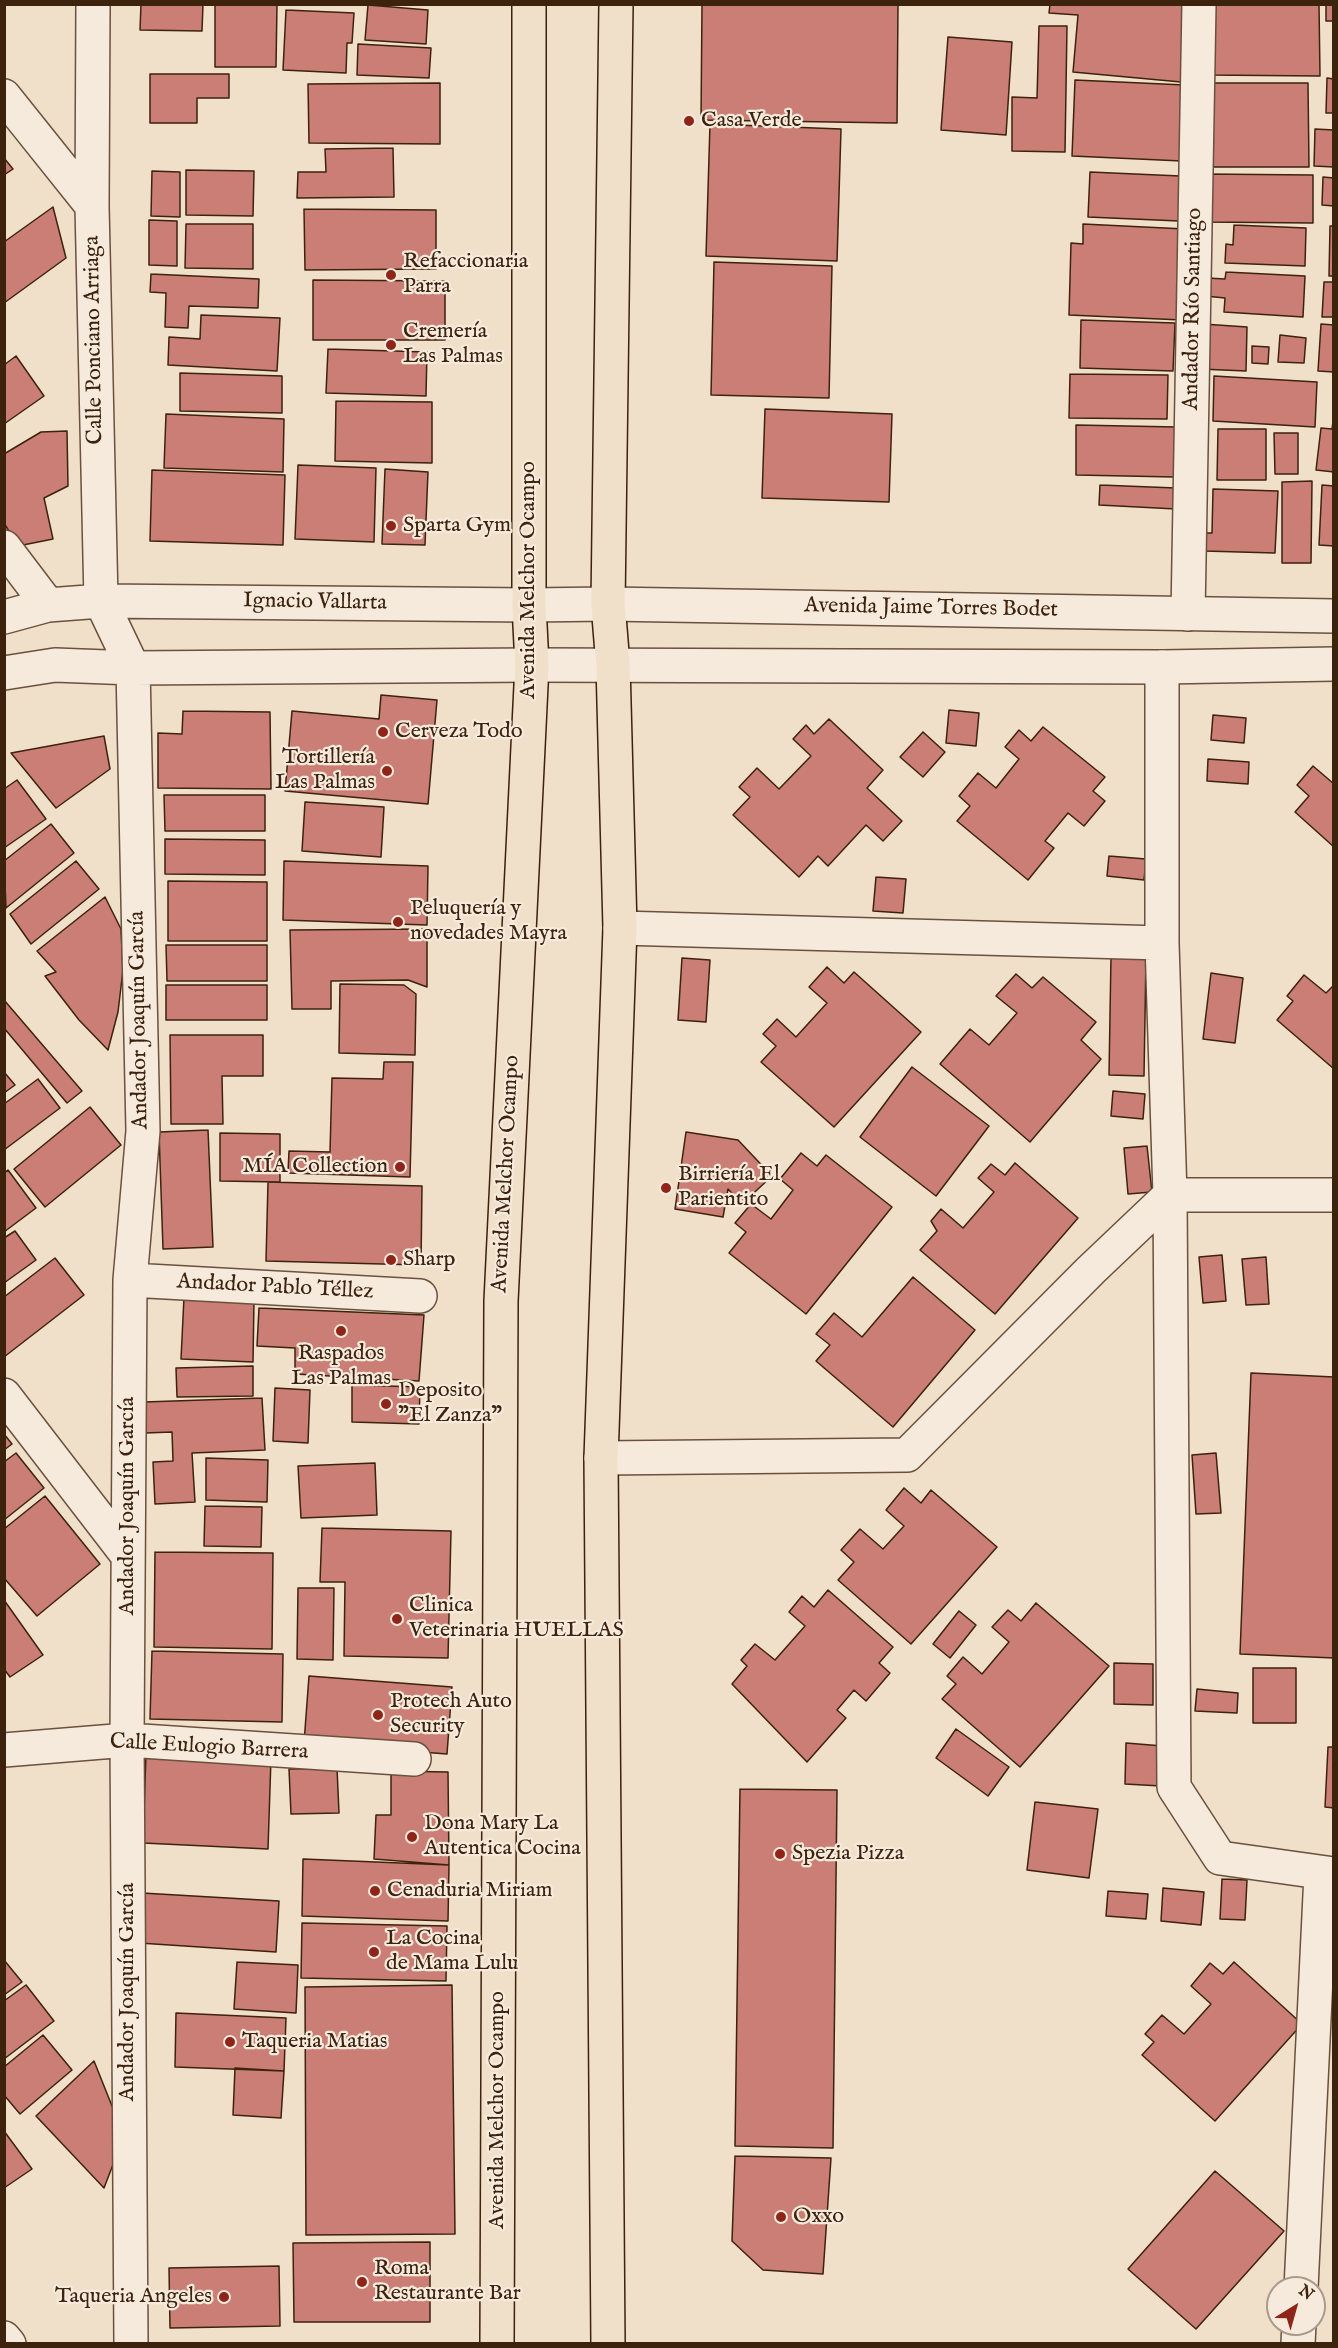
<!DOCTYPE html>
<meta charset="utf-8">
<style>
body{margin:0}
#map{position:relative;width:1338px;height:2348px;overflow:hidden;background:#f0dfc9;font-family:"IM FELL English",serif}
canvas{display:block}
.frame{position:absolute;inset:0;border:6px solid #3d220e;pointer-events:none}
.north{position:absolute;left:1266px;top:2276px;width:60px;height:60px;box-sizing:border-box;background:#f5eadc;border:2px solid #ab9a8a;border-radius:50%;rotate:37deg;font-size:16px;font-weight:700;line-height:24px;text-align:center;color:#3d220e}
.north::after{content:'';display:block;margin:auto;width:21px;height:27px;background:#8f2418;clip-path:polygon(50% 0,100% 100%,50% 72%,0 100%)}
</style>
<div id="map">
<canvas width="1338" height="2348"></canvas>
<div class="frame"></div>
<div class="north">N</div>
</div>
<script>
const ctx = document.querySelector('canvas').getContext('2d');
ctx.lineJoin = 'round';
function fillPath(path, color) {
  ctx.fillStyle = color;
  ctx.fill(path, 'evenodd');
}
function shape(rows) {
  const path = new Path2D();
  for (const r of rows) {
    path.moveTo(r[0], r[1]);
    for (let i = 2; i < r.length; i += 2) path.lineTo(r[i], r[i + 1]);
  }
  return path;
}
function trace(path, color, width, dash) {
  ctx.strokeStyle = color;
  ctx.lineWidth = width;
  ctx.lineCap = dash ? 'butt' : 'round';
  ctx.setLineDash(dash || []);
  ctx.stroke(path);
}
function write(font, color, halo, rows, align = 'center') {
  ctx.font = font + ' "IM FELL English",serif';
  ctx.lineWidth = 4.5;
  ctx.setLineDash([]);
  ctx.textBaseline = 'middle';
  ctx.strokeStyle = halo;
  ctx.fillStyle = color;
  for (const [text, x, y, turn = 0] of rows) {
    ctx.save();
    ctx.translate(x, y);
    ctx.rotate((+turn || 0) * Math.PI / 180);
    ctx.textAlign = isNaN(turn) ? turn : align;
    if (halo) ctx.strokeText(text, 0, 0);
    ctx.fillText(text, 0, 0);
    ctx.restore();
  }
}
const building = shape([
 [141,4,203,4,202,31,140,30,141,4],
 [215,4,277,4,276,67,215,67,215,4],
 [702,4,898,4,897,123,701,120,702,4],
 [1050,4,1188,4,1181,82,1073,72,1078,15,1049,13,1050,4],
 [1206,4,1319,4,1320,76,1207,75,1206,4],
 [1326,4,1334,4,1334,21,1326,21,1326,4],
 [368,5,428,10,426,44,365,40,368,5],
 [286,10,354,13,352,43,347,43,346,73,283,70,286,10],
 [1039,26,1067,26,1065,152,1012,151,1012,97,1037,98,1039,26],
 [948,37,1012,42,1006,135,941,130,948,37],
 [358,44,431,48,429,78,357,75,358,44],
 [150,74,229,74,229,98,197,98,197,123,150,123,150,74],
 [1327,78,1334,79,1334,113,1326,113,1327,78],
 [1075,80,1185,85,1182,161,1072,156,1075,80],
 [440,83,440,144,309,143,308,84,440,83],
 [1206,83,1308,83,1309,167,1207,167,1206,83],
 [710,124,841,129,837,261,706,256,710,124],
 [1315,129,1334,130,1334,167,1314,166,1315,129],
 [393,148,394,197,297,198,298,172,326,172,325,149,393,148],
 [4,158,13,169,4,175,4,158],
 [186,170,254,171,253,216,186,215,186,170],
 [152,171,180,172,180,217,151,216,152,171],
 [1090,172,1180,176,1179,221,1088,217,1090,172],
 [1204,174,1313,175,1313,223,1204,222,1204,174],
 [1323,177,1334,178,1334,206,1322,205,1323,177],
 [53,207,66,258,4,303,4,242,53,207],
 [304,209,436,210,436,269,305,270,304,209],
 [149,220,177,221,177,266,149,265,149,220],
 [186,224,253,224,253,269,185,268,186,224],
 [1083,224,1185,229,1182,320,1069,315,1071,243,1083,244,1083,224],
 [1234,225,1306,228,1305,266,1225,263,1226,244,1233,245,1234,225],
 [1330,226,1334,226,1334,276,1329,276,1330,226],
 [714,262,832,266,829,398,711,395,714,262],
 [1226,272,1305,276,1303,317,1224,312,1225,298,1205,296,1207,278,1225,279,1226,272],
 [151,274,259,279,258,308,189,306,188,328,165,327,166,293,150,292,151,274],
 [313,280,445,281,445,340,313,340,313,280],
 [1324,282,1334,282,1334,317,1322,317,1324,282],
 [201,315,280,318,277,371,168,365,169,337,200,339,201,315],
 [1081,320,1175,323,1173,371,1080,368,1081,320],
 [1203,324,1247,327,1246,371,1200,369,1203,324],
 [1321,324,1334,325,1334,372,1318,371,1321,324],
 [1280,335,1306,338,1304,363,1278,362,1280,335],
 [1252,346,1269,347,1268,364,1252,363,1252,346],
 [328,349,427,352,426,396,326,393,328,349],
 [16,356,44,396,4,424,4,365,16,356],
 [180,373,282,376,282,413,180,411,180,373],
 [1070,374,1168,375,1167,419,1069,418,1070,374],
 [1214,376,1317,382,1315,427,1213,421,1214,376],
 [336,401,432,402,432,463,335,461,336,401],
 [765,409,892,414,889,502,762,498,765,409],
 [166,414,284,419,283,472,164,468,166,414],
 [1334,414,1334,472,1316,470,1321,428,1332,429,1334,414],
 [1076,425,1176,427,1175,477,1076,475,1076,425],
 [1218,429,1266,429,1266,480,1217,480,1218,429],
 [67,431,68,486,44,498,53,539,18,546,4,523,4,454,41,432,67,431],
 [1274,433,1298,433,1298,474,1275,474,1274,433],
 [298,465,376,468,374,542,295,539,298,465],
 [385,469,428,472,425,545,382,544,385,469],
 [152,470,285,475,283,545,150,541,152,470],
 [1312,481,1311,563,1282,563,1282,482,1312,481],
 [1100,485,1176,488,1176,509,1099,505,1100,485],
 [1322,485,1334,486,1334,546,1319,545,1322,485],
 [1213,489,1278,491,1275,553,1204,551,1205,533,1212,533,1213,489],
 [381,695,437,700,428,804,285,791,292,711,379,719,381,695],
 [949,710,979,713,976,746,946,743,949,710],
 [183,711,270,712,271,789,158,788,158,733,182,734,183,711],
 [1213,715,1246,718,1244,743,1211,740,1213,715],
 [829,719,883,770,867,788,902,821,883,841,866,825,828,866,818,856,799,877,733,815,750,797,739,787,757,768,779,789,811,756,793,739,806,725,814,734,829,719],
 [1043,727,1105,777,1093,791,1105,801,1084,826,1068,813,1045,841,1054,848,1028,880,957,821,970,806,959,796,978,773,996,788,1019,759,1005,747,1019,730,1031,741,1043,727],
 [923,732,945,752,923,777,900,757,923,732],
 [104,736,110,769,56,808,11,753,104,736],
 [1208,759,1249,762,1248,784,1207,781,1208,759],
 [1313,766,1334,784,1334,847,1295,812,1309,796,1297,785,1313,766],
 [17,780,46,819,4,848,4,789,17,780],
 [164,795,265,795,265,831,165,831,164,795],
 [305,802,384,807,381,857,302,851,305,802],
 [51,824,74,853,6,908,4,861,51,824],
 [165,839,265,840,265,875,165,874,165,839],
 [1109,856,1146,859,1144,880,1107,876,1109,856],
 [76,861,99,889,31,944,10,914,76,861],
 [284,861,428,866,427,925,283,920,284,861],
 [876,877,906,879,903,913,873,911,876,877],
 [168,881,267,882,267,941,168,941,168,881],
 [105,897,121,929,123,970,118,1012,108,1050,79,1020,45,976,56,972,37,951,105,897],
 [427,929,427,987,408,980,331,981,331,1009,292,1009,290,930,427,929],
 [166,945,267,945,267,981,167,981,166,945],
 [1111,956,1146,957,1144,1076,1109,1075,1111,956],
 [682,958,710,960,706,1022,678,1020,682,958],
 [827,967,844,983,854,972,921,1032,834,1127,761,1062,776,1046,763,1034,777,1019,796,1037,827,1003,809,987,827,967],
 [1211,973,1243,978,1235,1043,1203,1039,1211,973],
 [1016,974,1032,988,1043,977,1096,1022,1081,1040,1101,1059,1030,1142,940,1064,970,1029,989,1045,1017,1013,996,996,1016,974],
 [1304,975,1326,993,1334,985,1334,1069,1277,1020,1293,1001,1287,996,1304,975],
 [340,984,404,985,416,994,415,1055,339,1053,340,984],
 [166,985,267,985,267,1020,166,1020,166,985],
 [4,1000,82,1091,67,1103,4,1028,4,1000],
 [170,1035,263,1035,263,1076,222,1076,223,1124,171,1124,170,1035],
 [384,1062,413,1062,410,1177,288,1173,289,1151,330,1152,332,1078,383,1079,384,1062],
 [912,1067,989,1126,936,1196,860,1137,912,1067],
 [4,1072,15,1085,4,1093,4,1072],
 [38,1079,60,1108,4,1150,4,1104,38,1079],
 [1113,1091,1145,1094,1143,1119,1111,1116,1113,1091],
 [90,1107,121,1145,45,1207,14,1169,90,1107],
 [208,1130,213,1247,163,1249,159,1132,208,1130],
 [686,1132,738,1140,772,1176,742,1204,728,1189,723,1217,675,1209,686,1132],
 [220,1133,280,1134,280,1182,220,1181,220,1133],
 [1147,1146,1152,1192,1128,1194,1124,1148,1147,1146],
 [801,1153,817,1166,826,1155,892,1207,806,1314,729,1253,746,1232,735,1223,751,1204,771,1219,793,1190,780,1179,801,1153],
 [1015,1163,1078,1218,995,1314,920,1250,937,1231,931,1221,941,1209,963,1228,994,1192,978,1178,991,1164,1005,1175,1015,1163],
 [8,1170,36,1208,4,1232,4,1173,8,1170],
 [268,1182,422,1186,421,1265,266,1261,268,1182],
 [15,1231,36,1260,4,1283,4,1238,15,1231],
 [1222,1255,1226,1301,1203,1303,1199,1257,1222,1255],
 [1266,1257,1269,1304,1246,1305,1242,1259,1266,1257],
 [55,1258,84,1295,4,1357,4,1297,55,1258],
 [913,1277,975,1330,893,1427,816,1361,830,1345,816,1334,834,1313,862,1337,913,1277],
 [184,1297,254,1300,253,1362,181,1359,184,1297],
 [259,1308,424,1315,419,1381,295,1374,295,1348,257,1346,259,1308],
 [253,1366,253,1396,177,1397,176,1368,253,1366],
 [1251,1373,1334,1377,1334,1658,1240,1654,1251,1373],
 [352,1385,420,1387,419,1424,352,1422,352,1385],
 [275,1388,310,1390,308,1443,273,1441,275,1388],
 [262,1398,265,1450,192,1453,195,1502,155,1504,153,1462,173,1461,172,1432,145,1433,144,1402,262,1398],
 [4,1434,12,1444,4,1450,4,1434],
 [16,1453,44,1488,4,1520,4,1462,16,1453],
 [1216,1453,1221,1513,1196,1514,1192,1455,1216,1453],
 [206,1458,268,1460,267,1502,206,1500,206,1458],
 [375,1463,377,1515,301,1518,298,1466,375,1463],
 [904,1488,921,1503,931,1490,997,1547,911,1644,838,1580,854,1562,841,1550,860,1529,883,1549,904,1526,886,1510,904,1488],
 [45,1496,100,1564,37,1616,4,1578,4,1529,45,1496],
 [205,1506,262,1507,261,1547,204,1546,205,1506],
 [322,1528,451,1531,448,1658,344,1656,345,1582,320,1582,322,1528],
 [155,1552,273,1553,272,1649,154,1647,155,1552],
 [298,1588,334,1588,333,1660,297,1659,298,1588],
 [828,1590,893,1647,879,1663,890,1673,866,1701,854,1690,837,1710,846,1718,807,1762,732,1684,747,1666,741,1660,755,1644,775,1660,805,1626,789,1612,802,1596,814,1607,828,1590],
 [4,1600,43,1655,10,1677,4,1669,4,1600],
 [1036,1603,1109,1666,1020,1767,942,1699,956,1684,947,1676,963,1657,982,1674,1009,1642,992,1627,1008,1610,1021,1621,1036,1603],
 [959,1611,976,1625,950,1658,933,1644,959,1611],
 [152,1651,283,1654,282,1722,150,1719,152,1651],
 [1114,1663,1153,1664,1153,1705,1114,1704,1114,1663],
 [1253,1668,1296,1668,1296,1723,1253,1723,1253,1668],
 [309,1676,452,1687,447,1754,304,1743,309,1676],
 [1197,1689,1238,1693,1237,1713,1195,1711,1197,1689],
 [956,1729,1009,1767,988,1796,936,1758,956,1729],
 [1126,1743,1163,1746,1161,1786,1125,1784,1126,1743],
 [1328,1747,1334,1747,1334,1808,1325,1807,1328,1747],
 [146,1753,271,1758,268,1849,143,1843,146,1753],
 [337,1768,339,1813,291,1814,289,1769,337,1768],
 [391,1771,448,1772,449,1865,374,1859,376,1815,391,1815,391,1771],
 [740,1789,837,1790,833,2148,735,2146,740,1789],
 [1035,1802,1098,1809,1089,1878,1027,1870,1035,1802],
 [303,1859,449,1865,448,1921,302,1916,303,1859],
 [1222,1879,1247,1880,1245,1920,1220,1919,1222,1879],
 [1163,1888,1204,1892,1201,1925,1161,1921,1163,1888],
 [1108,1891,1148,1894,1146,1919,1106,1916,1108,1891],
 [142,1893,279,1901,276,1952,139,1943,142,1893],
 [302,1923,447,1926,446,1981,301,1978,302,1923],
 [4,1960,22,1982,4,1995,4,1960],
 [237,1962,298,1965,296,2013,234,2009,237,1962],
 [1234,1962,1302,2024,1215,2121,1142,2055,1154,2042,1145,2034,1162,2015,1184,2034,1211,2004,1191,1986,1210,1963,1223,1974,1234,1962],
 [26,1985,54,2021,4,2059,4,2001,26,1985],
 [452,1985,455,2234,306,2235,305,1987,452,1985],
 [176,2013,286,2018,284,2071,175,2067,176,2013],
 [43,2035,72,2070,20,2114,4,2095,4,2067,43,2035],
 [94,2061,124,2136,104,2188,36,2116,94,2061],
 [235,2068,284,2071,281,2118,233,2115,235,2068],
 [4,2131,32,2169,4,2188,4,2131],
 [735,2156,831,2158,823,2274,763,2270,732,2241,735,2156],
 [1215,2171,1284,2231,1196,2329,1128,2269,1215,2171],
 [430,2242,430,2322,294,2322,293,2243,430,2242],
 [279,2266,280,2326,170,2328,169,2268,279,2266]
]);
fillPath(building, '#ca7e75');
trace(building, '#3d220e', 1.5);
const minor = shape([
 [93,4,92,206,101,601,133,668,143,1131,130,1280,127,1740,131,2344],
 [4,96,92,206],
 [4,547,48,605],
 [1188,614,1199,4],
 [4,617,48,605,101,601,529,605],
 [1162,667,1162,943,1170,1195,1174,1787,1220,1858,1334,1874],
 [4,673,55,665,133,668,532,665],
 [620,928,1162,943],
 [130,1280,420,1296],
 [4,1395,128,1556],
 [601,1458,907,1455,1091,1270,1170,1195,1334,1195],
 [4,1750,127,1740,414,1759],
 [1301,2288,1321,1874],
 [4,2338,9,2344],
 [1298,2344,1299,2324]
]);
const tertiary = shape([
 [529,605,608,604,1334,616],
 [532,665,1162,667,1334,664]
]);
const primary = shape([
 [497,2344,501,1301,532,665,529,605,529,4],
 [608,2344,601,1458,620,928,613,665,608,604,616,4]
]);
trace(minor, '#6a513d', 36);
trace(tertiary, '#6a513d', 36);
trace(primary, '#3d220e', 36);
trace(minor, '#f5eadc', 33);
trace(tertiary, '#f5eadc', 33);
trace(primary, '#f0dfc9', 33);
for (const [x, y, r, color] of [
 [689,121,6,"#8f2418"],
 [391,275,6,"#8f2418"],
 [391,345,6,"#8f2418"],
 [391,526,6,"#8f2418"],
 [383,732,6,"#8f2418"],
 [387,771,6,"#8f2418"],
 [398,922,6,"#8f2418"],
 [400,1167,6,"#8f2418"],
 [666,1188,6,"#8f2418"],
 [391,1260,6,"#8f2418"],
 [341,1331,6,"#8f2418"],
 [386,1404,6,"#8f2418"],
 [397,1619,6,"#8f2418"],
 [378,1715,6,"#8f2418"],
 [412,1837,6,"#8f2418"],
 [780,1854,6,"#8f2418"],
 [375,1891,6,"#8f2418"],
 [374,1952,6,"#8f2418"],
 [230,2042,6,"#8f2418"],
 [781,2217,6,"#8f2418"],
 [362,2282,6,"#8f2418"],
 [224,2297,6,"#8f2418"]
]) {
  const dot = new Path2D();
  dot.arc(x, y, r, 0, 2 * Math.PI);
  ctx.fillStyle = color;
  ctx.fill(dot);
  trace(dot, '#f5eadc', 2);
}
write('22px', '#3d220e', '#f5eadc', [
 ["Casa Verde",701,121],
 ["Refaccionaria",403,262],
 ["Parra",403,287],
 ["Cremería",403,332],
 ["Las Palmas",403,357],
 ["Sparta Gym",403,526],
 ["Cerveza Todo",395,732],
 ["Tortillería",375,758,"right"],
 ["Las Palmas",375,783,"right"],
 ["Peluquería y",410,909],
 ["novedades Mayra",410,934],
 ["MÍA Collection",388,1167,"right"],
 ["Birriería El",678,1175],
 ["Parientito",678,1200],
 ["Sharp",403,1260],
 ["Raspados",341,1354,"center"],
 ["Las Palmas",341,1379,"center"],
 ["Deposito",398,1391],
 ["\"El Zanza\"",398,1416],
 ["Clinica",409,1606],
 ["Veterinaria HUELLAS",409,1631],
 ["Protech Auto",390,1702],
 ["Security",390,1727],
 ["Dona Mary La",424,1824],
 ["Autentica Cocina",424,1849],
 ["Spezia Pizza",792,1854],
 ["Cenaduria Miriam",387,1891],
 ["La Cocina",386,1939],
 ["de Mama Lulu",386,1964],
 ["Taqueria Matias",242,2042],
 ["Oxxo",793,2217],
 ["Roma",374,2269],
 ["Restaurante Bar",374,2294],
 ["Taqueria Angeles",212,2297,"right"]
], 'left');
write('22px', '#3d220e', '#f5eadc', [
 ["Andador Río Santiago",1194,309,-89],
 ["Calle Ponciano Arriaga",95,340,-91],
 ["Avenida Melchor Ocampo",529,580,-90],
 ["Ignacio Vallarta",315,603,1],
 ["Avenida Jaime Torres Bodet",931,609,1],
 ["Andador Joaquín García",140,1020,-91],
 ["Avenida Melchor Ocampo",507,1174,-87],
 ["Andador Pablo Téllez",275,1288,3],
 ["Andador Joaquín García",128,1506,-90],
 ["Calle Eulogio Barrera",209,1748,3],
 ["Andador Joaquín García",128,1992,-90],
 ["Avenida Melchor Ocampo",498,2110,-90]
]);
</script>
